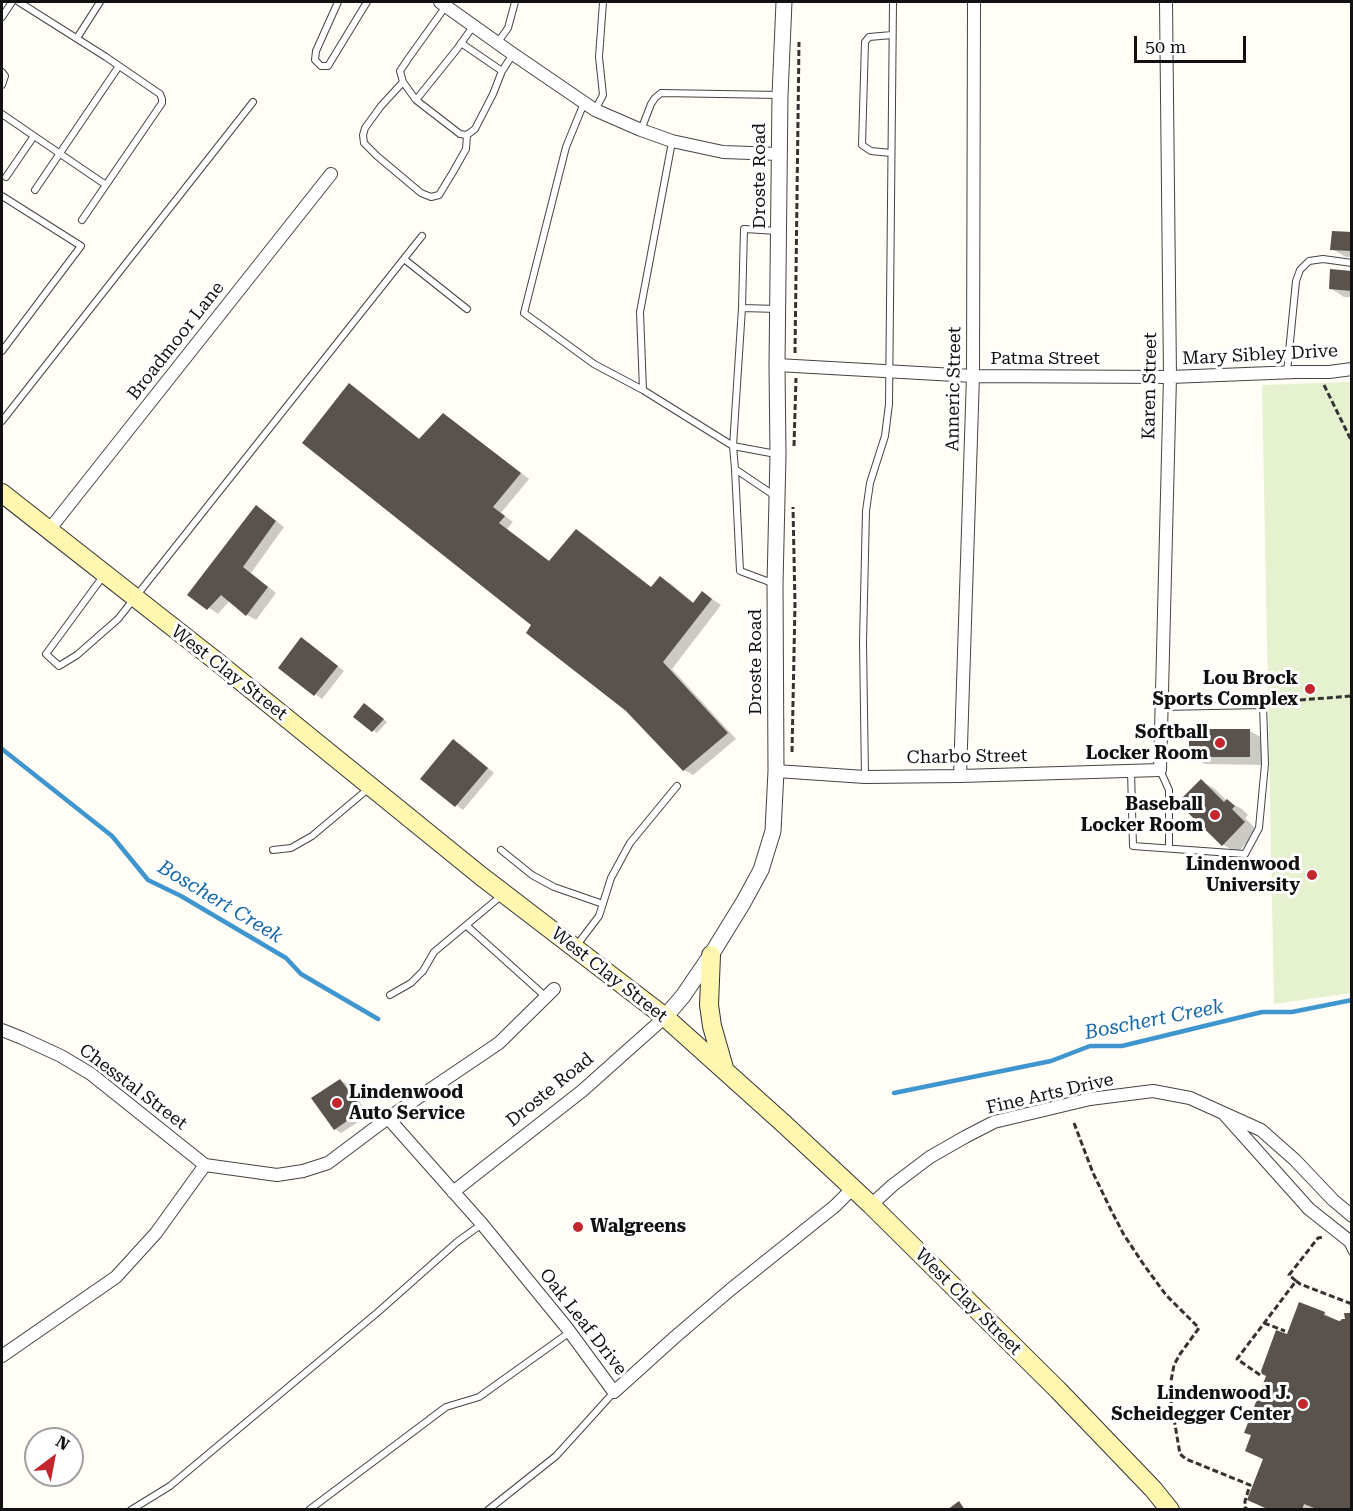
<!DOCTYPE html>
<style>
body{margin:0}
#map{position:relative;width:1353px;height:1511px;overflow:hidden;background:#fffdf5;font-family:"Roboto Serif",serif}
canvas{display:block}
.frame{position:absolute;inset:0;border:3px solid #111;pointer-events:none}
.north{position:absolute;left:24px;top:1427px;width:60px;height:60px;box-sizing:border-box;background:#fff;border:2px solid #a0a0a0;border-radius:50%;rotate:32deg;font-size:16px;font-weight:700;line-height:24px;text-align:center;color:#111}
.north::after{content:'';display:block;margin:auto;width:21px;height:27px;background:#c4262e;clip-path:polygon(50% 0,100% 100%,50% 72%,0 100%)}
.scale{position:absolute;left:1134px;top:36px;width:112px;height:27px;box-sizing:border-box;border:3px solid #111;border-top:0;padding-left:8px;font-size:18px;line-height:21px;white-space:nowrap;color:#111;-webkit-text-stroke:4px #fff;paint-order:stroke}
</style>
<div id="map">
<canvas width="1353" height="1511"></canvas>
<div class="frame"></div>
<div class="north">N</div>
<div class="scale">50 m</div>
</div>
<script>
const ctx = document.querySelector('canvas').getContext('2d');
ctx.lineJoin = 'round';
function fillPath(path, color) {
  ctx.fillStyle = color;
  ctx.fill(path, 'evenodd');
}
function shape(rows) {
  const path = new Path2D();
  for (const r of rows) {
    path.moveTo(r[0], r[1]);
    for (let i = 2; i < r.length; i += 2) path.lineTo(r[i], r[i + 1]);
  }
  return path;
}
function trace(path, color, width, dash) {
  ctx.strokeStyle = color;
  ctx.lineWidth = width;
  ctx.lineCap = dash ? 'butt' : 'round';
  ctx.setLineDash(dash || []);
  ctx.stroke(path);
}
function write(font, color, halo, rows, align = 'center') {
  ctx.font = font + ' "Roboto Serif",serif';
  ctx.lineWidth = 6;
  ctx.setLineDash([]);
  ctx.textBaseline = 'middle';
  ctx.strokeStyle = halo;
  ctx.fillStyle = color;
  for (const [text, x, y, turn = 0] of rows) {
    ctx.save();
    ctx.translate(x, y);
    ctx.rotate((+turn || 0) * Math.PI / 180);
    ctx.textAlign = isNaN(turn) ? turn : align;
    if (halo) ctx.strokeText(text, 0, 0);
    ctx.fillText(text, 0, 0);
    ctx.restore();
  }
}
fillPath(shape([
 [1352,382,1351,993,1274,1004,1262,385]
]), '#e6f2cf');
fillPath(shape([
 [1352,234,1352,257,1346,257,1332,249],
 [1352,272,1352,297,1344,297,1330,288],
 [358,391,421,440,443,415,452,420,529,479,501,513,513,522,507,529,550,562,577,531,586,536,652,588,660,578,670,583,694,603,703,593,721,605,672,669,736,739,693,775,684,770,627,709,533,625],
 [256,507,266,513,284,527,251,573,276,593,256,620,247,615,230,600,218,614,189,594],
 [309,643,344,671,322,699,280,668],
 [369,708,387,722,377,733,356,717],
 [1250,731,1264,739,1264,765,1205,764,1191,756],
 [453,741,460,744,494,773,463,810,423,779],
 [1201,781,1215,789,1227,801,1242,809,1248,815,1245,818,1258,831,1237,853,1222,844],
 [340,1080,347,1084,369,1115,341,1133,335,1129],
 [1324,1313,1339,1322,1347,1320,1352,1510,1267,1510,1249,1499,1264,1460,1246,1450,1288,1336]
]), '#0003');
trace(shape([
 [2,749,112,836,148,880,181,896,286,958,301,974,378,1019],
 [894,1093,1051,1061,1090,1046,1122,1046,1262,1012,1292,1012,1352,1000]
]), '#3f96cf', 4.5);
fillPath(shape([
 [1332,231,1352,232,1352,251,1330,250],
 [1330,269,1352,271,1352,291,1329,289],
 [349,383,419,439,443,413,521,473,493,507,505,516,499,523,549,561,576,529,651,587,660,576,693,603,702,591,712,599,663,662,728,733,683,771,626,711,526,633,531,625,302,443],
 [256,505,276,521,243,567,268,587,246,616,221,595,207,610,187,595],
 [301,637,338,666,314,696,278,668],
 [364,703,384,719,372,732,353,717],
 [1189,729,1250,729,1250,757,1189,757],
 [453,739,488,768,455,807,420,779],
 [1201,779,1224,802,1227,799,1235,806,1232,809,1245,822,1222,846,1181,806,1186,802,1182,798],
 [340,1079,363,1110,334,1130,311,1098],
 [1299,1302,1325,1312,1324,1315,1339,1321,1342,1320,1341,1319,1345,1319,1344,1313,1352,1313,1352,1510,1319,1510,1304,1504,1302,1510,1270,1510,1247,1500,1263,1459,1245,1451,1251,1435,1244,1433,1266,1376,1262,1374,1261,1371,1276,1330,1287,1334],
 [959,1501,965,1510,947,1510]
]), '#5a524d');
const service = shape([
 [19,2,106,57,160,94,162,99,162,103,82,220],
 [338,2,316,51,315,60,321,66,328,66,367,2],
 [446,6,408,59,400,71,403,82,416,100,460,134,467,135,475,129,493,94,502,71,513,54],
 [2,17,12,2],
 [77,38,100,2],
 [498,42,508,28,515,2],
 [461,43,502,71],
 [2,72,5,76,2,85],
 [403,82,381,106,365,128,363,135,364,143,377,156,421,193,431,197,439,195,453,172,466,149,467,135],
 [416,100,457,49,474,25],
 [584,103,566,147,524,313,594,364,643,390],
 [595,110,603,95,599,57,603,2],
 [2,114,34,136,6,177],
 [641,130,651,104,655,98,661,93,779,95],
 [34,136,106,185],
 [672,142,640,312,643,390,733,446,776,454],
 [891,153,871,151,862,145,865,42,869,37,892,35],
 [35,190,119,66],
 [2,196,81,246,2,351],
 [404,259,467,309],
 [742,308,778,309],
 [1287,372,1296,281,1300,270,1309,261,1323,259,1352,263],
 [2,421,253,102],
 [735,469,740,571,775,584],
 [775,496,735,469,733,446,742,308,744,229,778,231],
 [104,575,46,654,59,666,77,655,118,619,422,236],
 [1160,770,1169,790,1169,848],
 [1131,771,1133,846,1245,854,1259,828,1265,764,1263,705,1162,707],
 [865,777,863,642,866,511,870,483,885,436,889,404,893,2],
 [273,850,291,848,312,836,368,789],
 [501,850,532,875,554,887,603,904],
 [467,926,546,997],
 [577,945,599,916,611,878,630,843,677,786],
 [390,995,411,983,423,971,434,952,501,896],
 [1347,1242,1352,1252],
 [131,1510,170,1486,378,1312,457,1242,482,1224],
 [309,1510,446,1407,479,1397,570,1332],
 [488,1510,556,1456,614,1392]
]);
const minor = shape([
 [440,2,513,54,595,110,641,130,672,141,723,152,779,154],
 [777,365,973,376,1170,377,1296,372,1329,372,1352,369],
 [49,530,331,174],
 [776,771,865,777,960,776,1160,770,1170,377,1166,2],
 [960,776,973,376,974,2],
 [2,1030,22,1038,61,1056,91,1074,205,1165],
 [1225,1115,1309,1209,1352,1243],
 [388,1118,482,1224,567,1328,614,1392,675,1337,730,1290,835,1206,852,1189],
 [453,1192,582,1091,665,1017],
 [871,1205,893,1185,930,1157,965,1137,994,1122,1090,1099,1153,1091,1190,1098,1261,1130,1295,1160,1333,1200,1352,1216],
 [2,1356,116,1277,156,1233,205,1165,277,1175,303,1171,328,1163,388,1118,499,1043,554,989]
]);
const tertiary = shape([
 [665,1017,683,996,711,955,743,903,761,870,773,831,776,771,775,584,778,455,777,365,780,95,784,2]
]);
const secondary = shape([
 [2,493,216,661,481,876,665,1017,783,1123,871,1205,1058,1390,1153,1489,1170,1510],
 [711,955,709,1005,712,1026,724,1068]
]);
trace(service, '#444', 8);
trace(minor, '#444', 14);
trace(tertiary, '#444', 17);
trace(secondary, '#333', 20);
trace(shape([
 [795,353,799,42],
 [1324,385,1352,442],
 [794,446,796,378],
 [1273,702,1352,696],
 [792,752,795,604,793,507],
 [1074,1123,1093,1173,1111,1210,1124,1235,1144,1265,1166,1295,1199,1328,1180,1354,1174,1365,1171,1381,1170,1394,1172,1407,1180,1454,1186,1459,1250,1485,1245,1501,1245,1507,1248,1510],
 [1296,1281,1300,1284,1352,1304],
 [1264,1323,1285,1331],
 [1260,1375,1237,1359,1296,1281,1289,1275,1318,1238,1323,1237]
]), '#333', 3, [6, 3]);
trace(service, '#fff', 6);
trace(minor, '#fff', 12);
trace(tertiary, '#fff', 15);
trace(secondary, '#fff6b0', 18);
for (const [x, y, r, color] of [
 [1310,689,6,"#c4262e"],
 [1220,743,6,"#c4262e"],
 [1215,815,6,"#c4262e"],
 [1312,875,6,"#c4262e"],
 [337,1103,6,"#c4262e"],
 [578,1227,6,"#c4262e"],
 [1303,1404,6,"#c4262e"]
]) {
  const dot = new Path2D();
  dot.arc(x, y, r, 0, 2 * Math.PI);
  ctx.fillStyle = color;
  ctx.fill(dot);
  trace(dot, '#fff', 2);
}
write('18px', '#111', '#fff', [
 ["Droste Road",760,176,-90],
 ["Broadmoor Lane",176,341,-52],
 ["Mary Sibley Drive",1260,355,-3],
 ["Patma Street",1045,359],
 ["Karen Street",1150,386,-89],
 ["Anneric Street",954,389,-89],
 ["Droste Road",756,662,-90],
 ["West Clay Street",229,673,38],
 ["Charbo Street",967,757,-1],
 ["West Clay Street",609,975,38],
 ["Chesstal Street",133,1087,37],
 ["Droste Road",550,1090,-39],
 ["Fine Arts Drive",1050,1094,-13],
 ["West Clay Street",968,1302,45],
 ["Oak Leaf Drive",583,1322,52]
]);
write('bold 18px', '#111', '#fff', [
 ["Lou Brock",1298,679],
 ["Sports Complex",1298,700],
 ["Softball",1208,733],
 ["Locker Room",1208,754],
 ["Baseball",1203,805],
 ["Locker Room",1203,826],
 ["Lindenwood",1300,865],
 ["University",1300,886],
 ["Lindenwood",349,1093,"left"],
 ["Auto Service",349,1114,"left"],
 ["Walgreens",590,1227,"left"],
 ["Lindenwood J.",1291,1394],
 ["Scheidegger Center",1291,1415]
], 'right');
write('italic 20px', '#1768a6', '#fff', [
 ["Boschert Creek",220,902,31],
 ["Boschert Creek",1154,1020,-11]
]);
</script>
